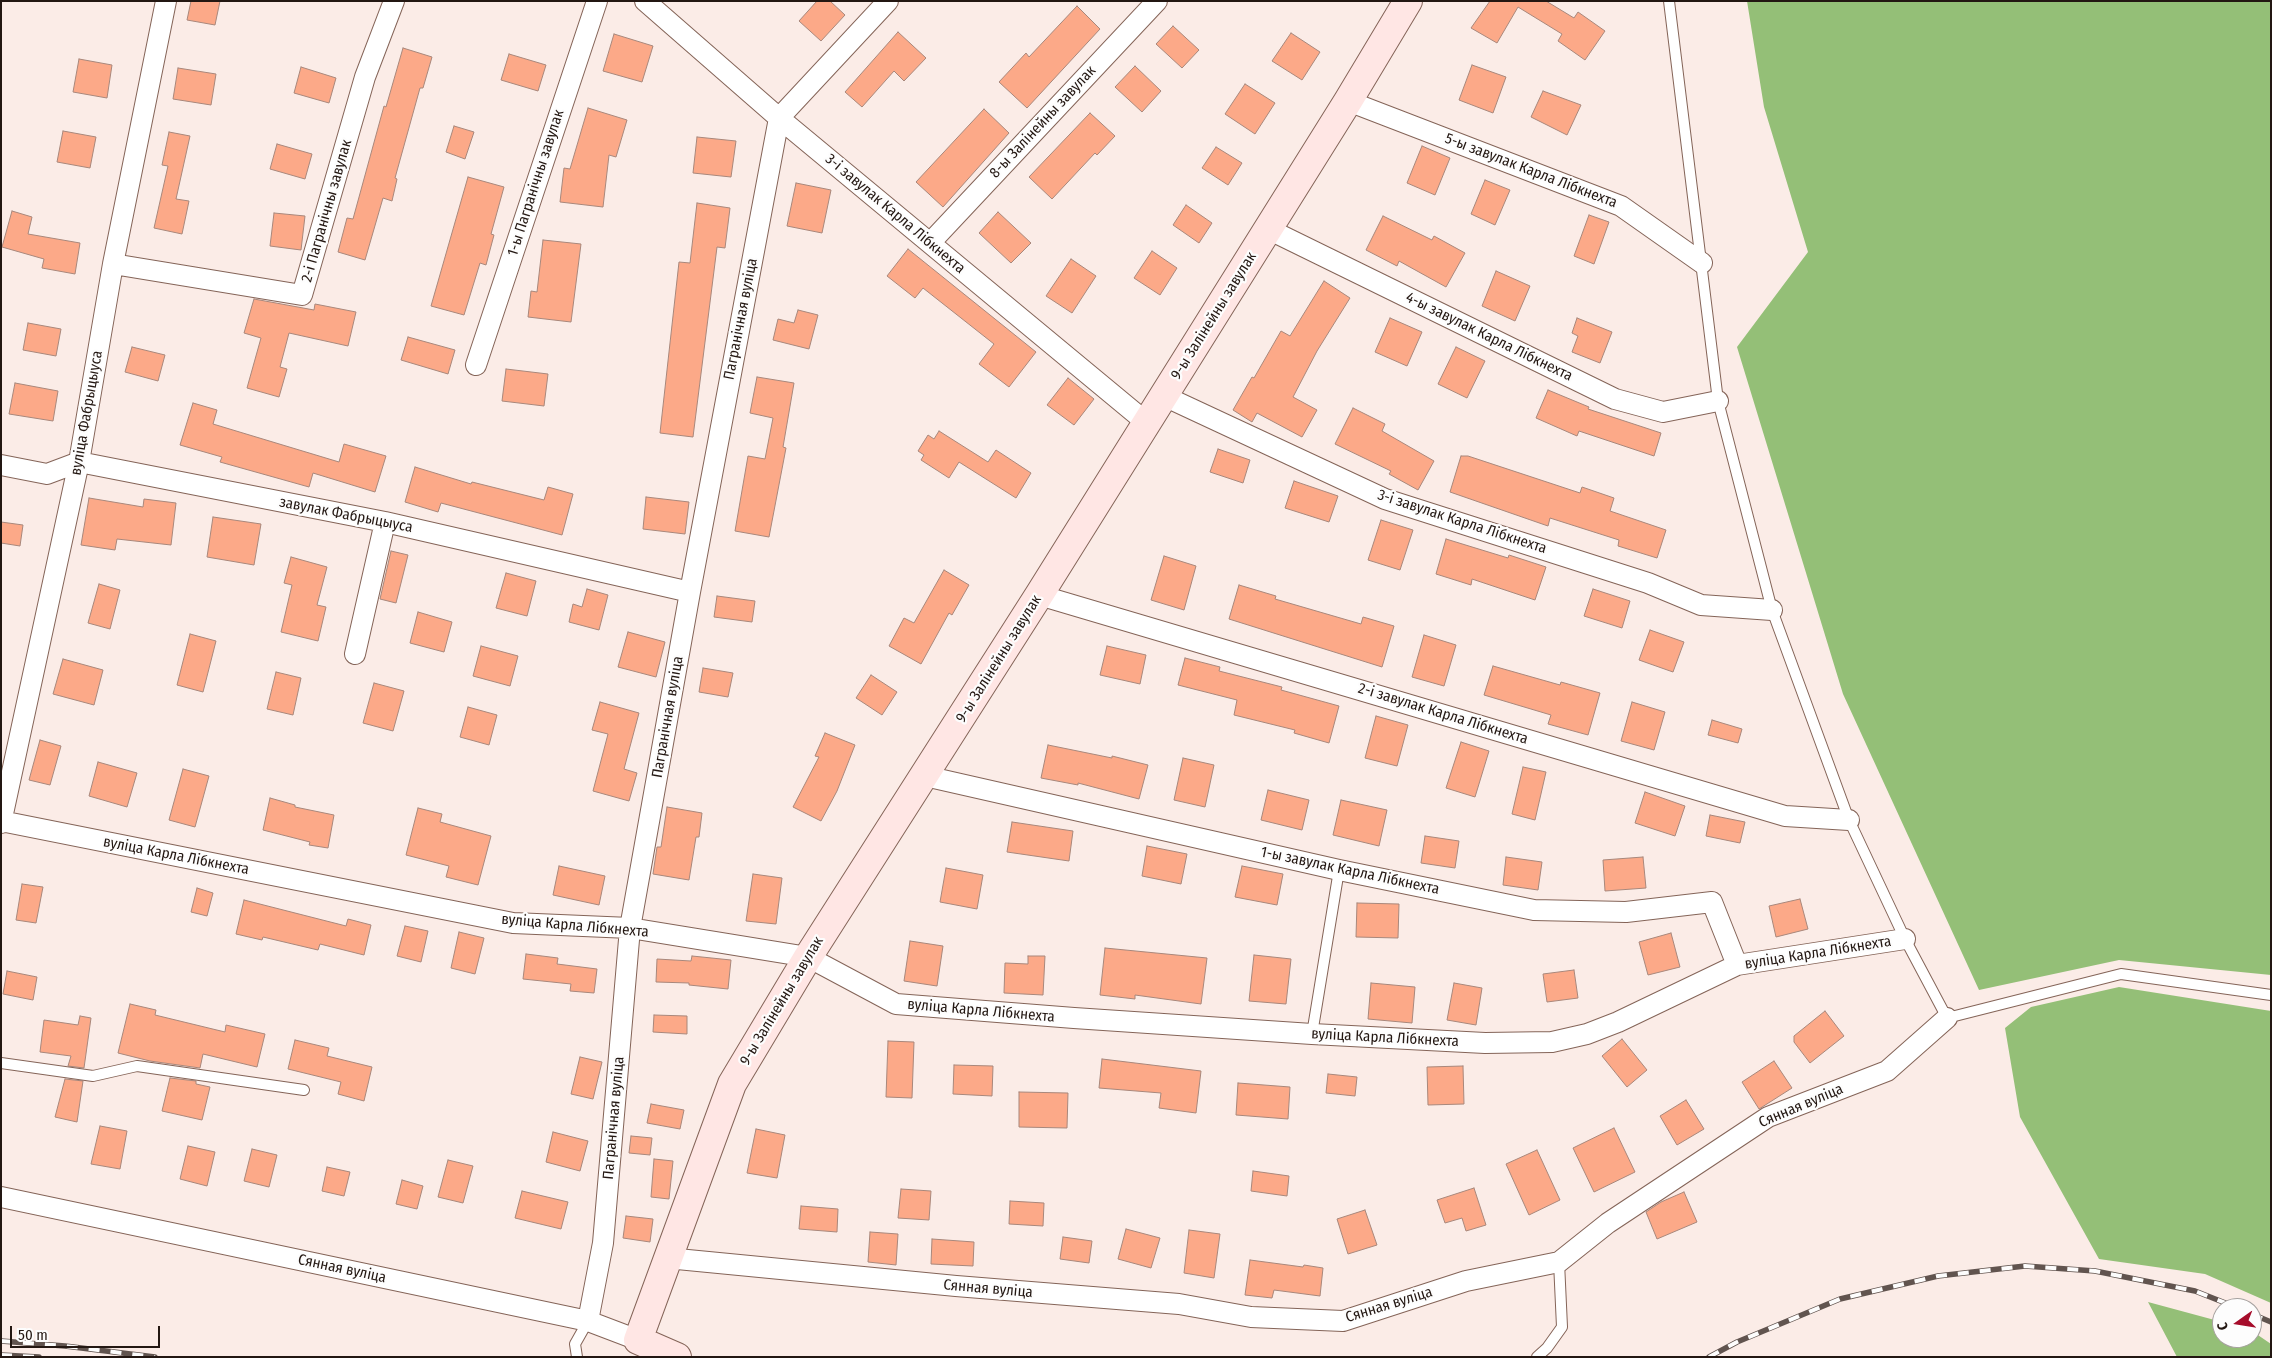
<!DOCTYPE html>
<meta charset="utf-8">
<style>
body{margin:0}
#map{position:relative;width:2272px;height:1358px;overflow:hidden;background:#fbece7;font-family:"Fira Sans Condensed",sans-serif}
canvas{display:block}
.frame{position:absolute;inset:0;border:2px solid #231712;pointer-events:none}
.north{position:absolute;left:2212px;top:1298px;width:50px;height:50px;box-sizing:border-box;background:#fdfdfd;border:1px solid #a6a19f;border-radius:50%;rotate:257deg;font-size:14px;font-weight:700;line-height:20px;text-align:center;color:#231712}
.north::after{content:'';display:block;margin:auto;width:18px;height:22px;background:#a60d2b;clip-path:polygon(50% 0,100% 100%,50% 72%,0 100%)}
.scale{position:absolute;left:10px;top:1326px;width:150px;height:22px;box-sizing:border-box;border:2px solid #231712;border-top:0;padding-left:6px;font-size:15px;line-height:18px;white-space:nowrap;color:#231712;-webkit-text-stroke:4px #fdfdfd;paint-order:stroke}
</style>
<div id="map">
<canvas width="2272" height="1358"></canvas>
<div class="frame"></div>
<div class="north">С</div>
<div class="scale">50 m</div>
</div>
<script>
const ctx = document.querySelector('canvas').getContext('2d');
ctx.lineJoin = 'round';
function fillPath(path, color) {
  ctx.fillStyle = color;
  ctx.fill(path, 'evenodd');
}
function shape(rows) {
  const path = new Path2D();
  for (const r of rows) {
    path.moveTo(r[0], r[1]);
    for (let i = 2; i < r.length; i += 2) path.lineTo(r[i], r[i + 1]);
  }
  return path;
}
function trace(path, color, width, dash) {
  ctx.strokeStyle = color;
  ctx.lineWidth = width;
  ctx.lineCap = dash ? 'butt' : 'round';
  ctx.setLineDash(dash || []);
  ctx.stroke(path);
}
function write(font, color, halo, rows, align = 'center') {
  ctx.font = font + ' "Fira Sans Condensed",sans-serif';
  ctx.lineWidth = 4.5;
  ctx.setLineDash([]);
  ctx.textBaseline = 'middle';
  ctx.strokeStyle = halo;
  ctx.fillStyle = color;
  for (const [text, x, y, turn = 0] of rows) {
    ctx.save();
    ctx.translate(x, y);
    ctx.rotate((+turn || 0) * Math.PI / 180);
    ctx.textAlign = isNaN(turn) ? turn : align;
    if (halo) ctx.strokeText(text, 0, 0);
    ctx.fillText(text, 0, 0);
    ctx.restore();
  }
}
fillPath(shape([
 [1747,1,2271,1,2271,975,2119,960,1979,990,1843,694,1737,347,1808,252,1764,107],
 [2119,987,2271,1011,2271,1303,2205,1274,2099,1259,2020,1117,2005,1028,2031,1007],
 [2148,1302,2222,1322,2222,1338,2252,1338,2252,1331,2271,1344,2271,1357,2177,1357]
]), '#94bf77');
const building = shape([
 [191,1,220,1,215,25,187,20,191,1],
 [817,1,830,1,845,15,821,41,799,21,817,1],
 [1490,1,1546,1,1574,18,1578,12,1605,31,1585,60,1558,41,1562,34,1518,7,1497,43,1471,28,1490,1],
 [1077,6,1100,29,1027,108,999,82,1026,53,1029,57,1077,6],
 [1173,26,1199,50,1182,68,1156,44,1173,26],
 [898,32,926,58,904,81,894,71,862,107,845,92,898,32],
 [1291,33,1320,52,1302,80,1272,61,1291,33],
 [614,34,653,46,642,82,603,71,614,34],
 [403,48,432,57,423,88,420,88,395,178,397,179,392,201,383,198,365,260,338,252,347,218,353,219,384,106,386,107,403,48],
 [509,54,546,65,538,91,501,80,509,54],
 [79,59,112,65,107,98,73,92,79,59],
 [1472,65,1506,77,1493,113,1459,100,1472,65],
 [1135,66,1161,91,1142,112,1115,87,1135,66],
 [301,67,336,78,329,103,294,93,301,67],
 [178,68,216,74,211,105,173,99,178,68],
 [1245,84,1275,103,1255,134,1225,114,1245,84],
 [1543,91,1581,105,1567,135,1531,117,1543,91],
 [588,108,627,120,616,157,609,155,603,207,560,202,564,168,570,169,588,108],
 [984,109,1009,133,943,207,916,182,984,109],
 [1090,113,1115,136,1097,155,1095,153,1052,199,1029,177,1090,113],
 [454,126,474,132,465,159,446,152,454,126],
 [63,131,96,137,90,168,57,162,63,131],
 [169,132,190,136,176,199,189,201,182,234,154,228,168,166,162,165,169,132],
 [697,137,736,141,731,177,693,173,697,137],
 [277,144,312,154,305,179,270,169,277,144],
 [1422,146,1450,158,1435,195,1407,183,1422,146],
 [1216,147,1242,163,1228,185,1202,168,1216,147],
 [468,177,504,187,491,234,494,235,486,265,480,263,464,315,431,306,468,177],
 [1485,180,1510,190,1495,225,1471,214,1485,180],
 [796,183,831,190,822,233,787,226,796,183],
 [697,203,730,208,725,248,717,247,693,437,660,433,679,262,690,263,697,203],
 [1186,205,1212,223,1199,243,1173,225,1186,205],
 [12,211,32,217,28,234,80,243,75,274,42,268,44,259,2,247,12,211],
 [998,212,1031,243,1011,263,979,233,998,212],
 [274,213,305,216,301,250,270,246,274,213],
 [1589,215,1609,222,1594,264,1574,256,1589,215],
 [1383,216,1432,240,1434,236,1465,253,1446,287,1399,261,1397,266,1366,250,1383,216],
 [543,240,581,244,571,322,528,317,531,291,537,292,543,240],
 [908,249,1036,352,1009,387,979,364,994,344,923,288,915,298,887,276,908,249],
 [1152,251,1177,268,1160,295,1134,278,1152,251],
 [1071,259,1096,276,1072,313,1046,296,1071,259],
 [1496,271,1530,286,1515,321,1482,306,1496,271],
 [1324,281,1350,298,1317,351,1293,397,1317,410,1302,437,1257,413,1252,422,1233,410,1252,377,1254,378,1281,331,1290,336,1324,281],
 [254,299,314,310,315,304,356,312,348,346,289,333,280,367,287,369,279,397,247,388,261,338,244,333,254,299],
 [798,310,818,315,809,349,773,340,778,319,794,323,798,310],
 [1390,318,1422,332,1407,366,1375,352,1390,318],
 [1577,318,1612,332,1600,363,1572,352,1578,336,1572,333,1577,318],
 [28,323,61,329,56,356,23,350,28,323],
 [408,337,455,350,448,374,401,360,408,337],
 [132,347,165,355,158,381,125,372,132,347],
 [1456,347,1485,361,1467,398,1438,384,1456,347],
 [506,369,548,374,544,406,502,401,506,369],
 [757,377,794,383,783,447,786,448,769,537,735,531,748,456,765,459,773,418,750,413,757,377],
 [1068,378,1094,399,1074,425,1047,405,1068,378],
 [15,383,58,391,53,421,9,414,15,383],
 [1548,390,1589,407,1588,409,1661,433,1654,456,1579,431,1577,436,1536,418,1548,390],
 [193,403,217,410,213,424,339,462,344,444,386,456,375,492,313,473,309,487,220,462,222,457,180,445,193,403],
 [1353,408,1385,424,1382,431,1434,461,1418,490,1389,474,1391,471,1335,444,1353,408],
 [939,431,988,462,996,450,1031,473,1016,498,959,462,949,478,921,460,924,455,918,451,928,435,934,439,939,431],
 [1218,449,1250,460,1243,483,1210,472,1218,449],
 [1461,456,1468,456,1580,493,1582,487,1614,498,1610,511,1666,530,1657,558,1618,546,1619,540,1550,518,1548,526,1450,492,1461,456],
 [415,467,471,484,472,482,544,500,548,487,573,494,562,535,441,503,438,512,405,502,415,467],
 [1294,481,1338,496,1329,522,1285,508,1294,481],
 [646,497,689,502,685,534,643,529,646,497],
 [89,498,143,507,144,499,176,503,171,545,117,539,115,550,81,545,89,498],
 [213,517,261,524,254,565,207,557,213,517],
 [1381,520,1413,530,1400,570,1368,560,1381,520],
 [1,522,23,525,20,546,1,543,1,522],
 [1446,539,1508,558,1509,555,1546,567,1535,600,1472,579,1471,585,1436,574,1446,539],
 [391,551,408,555,396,603,380,599,391,551],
 [1164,556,1196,566,1184,610,1151,600,1164,556],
 [291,557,327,567,317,605,326,607,318,641,281,632,292,585,284,583,291,557],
 [944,570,969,585,952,615,949,613,921,664,889,646,904,618,914,623,944,570],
 [506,573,536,581,527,616,496,608,506,573],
 [99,584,120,590,110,629,88,623,99,584],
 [1239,585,1276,596,1275,599,1361,624,1363,617,1394,626,1382,667,1229,619,1239,585],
 [587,589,608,595,599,630,569,622,573,604,582,607,587,589],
 [1593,589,1630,601,1622,628,1584,616,1593,589],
 [717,596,755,601,752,622,714,617,717,596],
 [418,612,452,622,444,652,410,643,418,612],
 [1650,630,1684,642,1673,672,1639,660,1650,630],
 [628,632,665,642,656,677,618,667,628,632],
 [190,634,216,641,203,692,177,685,190,634],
 [1424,635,1456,645,1444,686,1412,677,1424,635],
 [481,646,518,656,510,686,473,676,481,646],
 [1107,646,1146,655,1140,684,1100,675,1107,646],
 [1185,658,1220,667,1219,671,1282,687,1281,690,1339,706,1329,743,1294,733,1295,730,1234,715,1237,700,1178,685,1185,658],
 [63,659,103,670,94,705,53,694,63,659],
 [1493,666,1560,685,1561,682,1600,693,1588,735,1548,724,1551,715,1484,695,1493,666],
 [703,668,733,673,728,697,699,692,703,668],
 [276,672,301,678,293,715,267,709,276,672],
 [871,675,897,692,882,715,856,698,871,675],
 [374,683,404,691,393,731,363,723,374,683],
 [600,702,639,713,624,769,637,773,629,801,593,791,608,734,592,730,600,702],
 [1632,702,1665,712,1654,750,1621,741,1632,702],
 [468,707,497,715,489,745,460,737,468,707],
 [1376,716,1408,725,1397,766,1365,758,1376,716],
 [1712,720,1742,729,1738,743,1708,735,1712,720],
 [825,733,855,745,837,791,821,821,793,807,819,757,815,756,825,733],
 [40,740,61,746,50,785,29,780,40,740],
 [1461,742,1489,751,1475,797,1446,788,1461,742],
 [1048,745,1112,758,1112,756,1148,765,1139,799,1078,783,1078,785,1041,778,1048,745],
 [1183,758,1214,765,1205,807,1174,800,1183,758],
 [98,762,137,773,127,807,89,796,98,762],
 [1523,767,1546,772,1535,820,1512,814,1523,767],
 [183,769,209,776,195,827,169,820,183,769],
 [1268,790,1309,800,1302,830,1261,820,1268,790],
 [1645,792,1685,806,1675,836,1635,823,1645,792],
 [270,798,295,805,295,807,334,815,328,848,309,845,310,842,263,830,270,798],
 [1341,800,1387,810,1379,846,1333,835,1341,800],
 [667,807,702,813,699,837,696,837,689,880,653,874,657,847,661,847,667,807],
 [418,808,442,814,440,822,491,836,478,885,446,877,449,866,406,855,418,808],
 [1710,815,1745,822,1740,843,1706,836,1710,815],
 [1012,822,1073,831,1069,861,1007,852,1012,822],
 [1425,836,1459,841,1455,868,1421,863,1425,836],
 [1147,846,1187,854,1181,884,1142,876,1147,846],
 [1506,857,1542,862,1538,890,1503,885,1506,857],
 [1643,857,1646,888,1605,891,1603,860,1643,857],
 [559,866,605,876,599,905,553,895,559,866],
 [1242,866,1283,874,1277,905,1235,897,1242,866],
 [946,868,983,875,977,909,940,902,946,868],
 [753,874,782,878,776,924,746,921,753,874],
 [22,884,43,887,36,923,16,920,22,884],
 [197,888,213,893,207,916,191,912,197,888],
 [1800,899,1808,929,1776,937,1769,906,1800,899],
 [244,900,346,926,348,919,371,925,364,955,320,944,318,950,263,937,262,940,236,934,244,900],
 [1357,903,1399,904,1398,938,1356,937,1357,903],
 [405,926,428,931,421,962,397,956,405,926],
 [459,932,484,938,475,974,451,968,459,932],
 [1671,933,1680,967,1648,975,1639,942,1671,933],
 [910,941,943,946,937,986,904,981,910,941],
 [1105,948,1207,958,1201,1004,1135,995,1135,999,1100,995,1105,948],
 [526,954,558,958,557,964,597,969,594,993,570,991,571,984,523,979,526,954],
 [1254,955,1291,959,1286,1004,1249,1001,1254,955],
 [692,956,731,960,728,989,689,985,689,983,656,982,657,959,691,961,692,956],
 [1028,956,1045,956,1043,995,1004,993,1005,963,1028,964,1028,956],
 [1574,970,1578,998,1547,1002,1543,974,1574,970],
 [7,971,37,977,33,1000,3,994,7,971],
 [1371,983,1415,987,1412,1023,1368,1019,1371,983],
 [1454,983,1482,988,1476,1025,1447,1020,1454,983],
 [130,1004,156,1010,155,1015,225,1032,226,1025,265,1034,257,1067,203,1054,200,1068,150,1061,118,1053,130,1004],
 [1825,1011,1844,1036,1810,1063,1794,1042,1794,1036,1825,1011],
 [654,1015,687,1016,687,1034,653,1032,654,1015],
 [80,1016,91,1018,84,1068,68,1066,71,1056,40,1052,44,1020,78,1025,80,1016],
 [1622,1039,1647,1070,1627,1087,1602,1056,1622,1039],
 [295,1040,329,1048,327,1056,372,1067,364,1101,338,1094,341,1082,288,1069,295,1040],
 [888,1041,914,1042,912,1098,886,1097,888,1041],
 [580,1057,602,1062,593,1099,571,1094,580,1057],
 [1102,1059,1201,1071,1196,1113,1159,1108,1161,1093,1099,1088,1102,1059],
 [1774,1061,1792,1088,1759,1109,1742,1082,1774,1061],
 [954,1065,993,1066,992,1096,953,1094,954,1065],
 [1463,1066,1464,1104,1428,1105,1427,1067,1463,1066],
 [1328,1074,1357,1077,1355,1096,1326,1093,1328,1074],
 [170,1078,196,1081,196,1084,210,1087,202,1120,162,1111,170,1078],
 [65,1079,83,1081,77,1122,55,1117,65,1079],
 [1238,1083,1290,1087,1288,1119,1236,1115,1238,1083],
 [1019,1092,1068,1093,1067,1128,1019,1127,1019,1092],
 [1686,1100,1704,1129,1677,1145,1660,1116,1686,1100],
 [651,1104,684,1110,680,1129,647,1123,651,1104],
 [100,1126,127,1131,120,1169,91,1164,100,1126],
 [1614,1128,1635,1172,1594,1192,1573,1148,1614,1128],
 [756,1129,785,1135,777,1178,747,1173,756,1129],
 [553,1132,588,1141,580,1171,546,1162,553,1132],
 [631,1136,652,1138,650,1155,629,1153,631,1136],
 [188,1146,215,1152,207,1186,180,1179,188,1146],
 [252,1149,277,1155,269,1187,244,1181,252,1149],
 [1537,1150,1560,1200,1529,1215,1506,1164,1537,1150],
 [654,1159,673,1161,669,1199,651,1197,654,1159],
 [448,1160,473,1166,463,1203,438,1197,448,1160],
 [327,1167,350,1172,344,1196,322,1191,327,1167],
 [1253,1171,1289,1176,1287,1196,1251,1191,1253,1171],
 [402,1180,423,1186,417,1209,396,1204,402,1180],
 [1474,1188,1486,1225,1466,1231,1462,1218,1445,1223,1437,1200,1474,1188],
 [901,1189,931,1191,929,1220,898,1218,901,1189],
 [522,1191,568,1202,561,1229,515,1218,522,1191],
 [1684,1192,1697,1222,1657,1239,1646,1212,1661,1202,1684,1192],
 [1010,1201,1044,1203,1043,1226,1009,1224,1010,1201],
 [801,1206,838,1209,837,1232,799,1229,801,1206],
 [1365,1210,1377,1245,1348,1254,1337,1219,1365,1210],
 [626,1216,653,1219,650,1242,623,1238,626,1216],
 [1126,1229,1160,1238,1151,1268,1118,1259,1126,1229],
 [1189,1230,1220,1234,1214,1278,1184,1273,1189,1230],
 [870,1232,898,1234,896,1265,868,1262,870,1232],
 [1063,1237,1092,1241,1089,1263,1060,1259,1063,1237],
 [932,1239,974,1242,973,1266,931,1264,932,1239],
 [1250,1260,1303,1267,1304,1265,1323,1268,1320,1296,1274,1290,1272,1298,1245,1295,1250,1260]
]);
fillPath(building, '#fca988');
trace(building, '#a8877b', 1);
const lane = shape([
 [1669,1,1718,401,1772,610,1849,820,1905,939,1947,1018,2121,974,2271,995],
 [1312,1034,1339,870],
 [1,1063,93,1076,137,1066,304,1090],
 [577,1357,575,1344,588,1321],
 [1537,1357,1547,1348,1562,1327,1559,1262]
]);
const street = shape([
 [645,1,779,118,1147,423],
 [1348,101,1621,206,1702,263],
 [1268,229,1615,399,1663,412,1718,401],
 [930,243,1157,1],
 [113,264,302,295,365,77,394,1],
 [476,365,597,1],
 [1164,396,1385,499,1648,583,1701,605,1772,610],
 [1,465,47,474,79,462,385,522,690,592],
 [1039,595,1785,816,1849,820],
 [355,654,385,522],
 [925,776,1339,870,1534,910,1626,912,1712,902,1737,965],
 [1,821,513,923,630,928,808,957,896,1004,1074,1018,1312,1034,1485,1043,1552,1042,1587,1034,1618,1022,1737,965,1905,939],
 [1,823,79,462,113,264,166,1],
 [1,1197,588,1321,638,1340],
 [667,1258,956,1286,1179,1304,1251,1317,1343,1321,1466,1281,1559,1262,1608,1223,1768,1117,1887,1071,1947,1018],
 [588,1321,603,1243,630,928,690,592,779,118,888,1]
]);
const secondary = shape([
 [677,1357,638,1340,732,1084,808,957,1039,595,1348,101,1408,1]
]);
trace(lane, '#846458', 12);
trace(street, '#846458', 22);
trace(secondary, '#846458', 30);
trace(lane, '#fff', 10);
trace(street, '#fff', 20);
trace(secondary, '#ffe6e4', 28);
const rail = shape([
 [2252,1314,2271,1322],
 [1,1341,65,1346,155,1357],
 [1,1355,39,1357],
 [1709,1357,1737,1342,1840,1299,1938,1276,2025,1266,2095,1271,2195,1291,2238,1308]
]);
trace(rail, '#61544f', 5.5);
trace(rail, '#fdfdfd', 4, [11]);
write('15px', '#231712', '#fdfdfd', [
 ["8-ы Залінейны завулак",1043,122,-47],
 ["5-ы завулак Карла Лібкнехта",1531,171,21],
 ["1-ы Пагранічны завулак",536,183,-72],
 ["2-і Пагранічны завулак",327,211,-74],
 ["3-і завулак Карла Лібкнехта",895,214,40],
 ["9-ы Залінейны завулак",1214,316,-58],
 ["Пагранічная вуліца",741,319,-79],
 ["4-ы завулак Карла Лібкнехта",1489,337,26],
 ["вуліца Фабрыцыуса",87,413,-80],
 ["завулак Фабрыцыуса",346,515,11],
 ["3-і завулак Карла Лібкнехта",1462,522,18],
 ["9-ы Залінейны завулак",999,659,-58],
 ["2-і завулак Карла Лібкнехта",1443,714,17],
 ["Пагранічная вуліца",668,717,-80],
 ["вуліца Карла Лібкнехта",176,856,11],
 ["1-ы завулак Карла Лібкнехта",1350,871,12],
 ["вуліца Карла Лібкнехта",575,926,5],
 ["вуліца Карла Лібкнехта",1818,953,-9],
 ["9-ы Залінейны завулак",782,1001,-59],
 ["вуліца Карла Лібкнехта",981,1011,5],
 ["вуліца Карла Лібкнехта",1385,1038,3],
 ["Сянная вуліца",1801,1106,-23],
 ["Пагранічная вуліца",614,1118,-85],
 ["Сянная вуліца",342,1269,12],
 ["Сянная вуліца",988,1289,5],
 ["Сянная вуліца",1389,1305,-17]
]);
</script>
